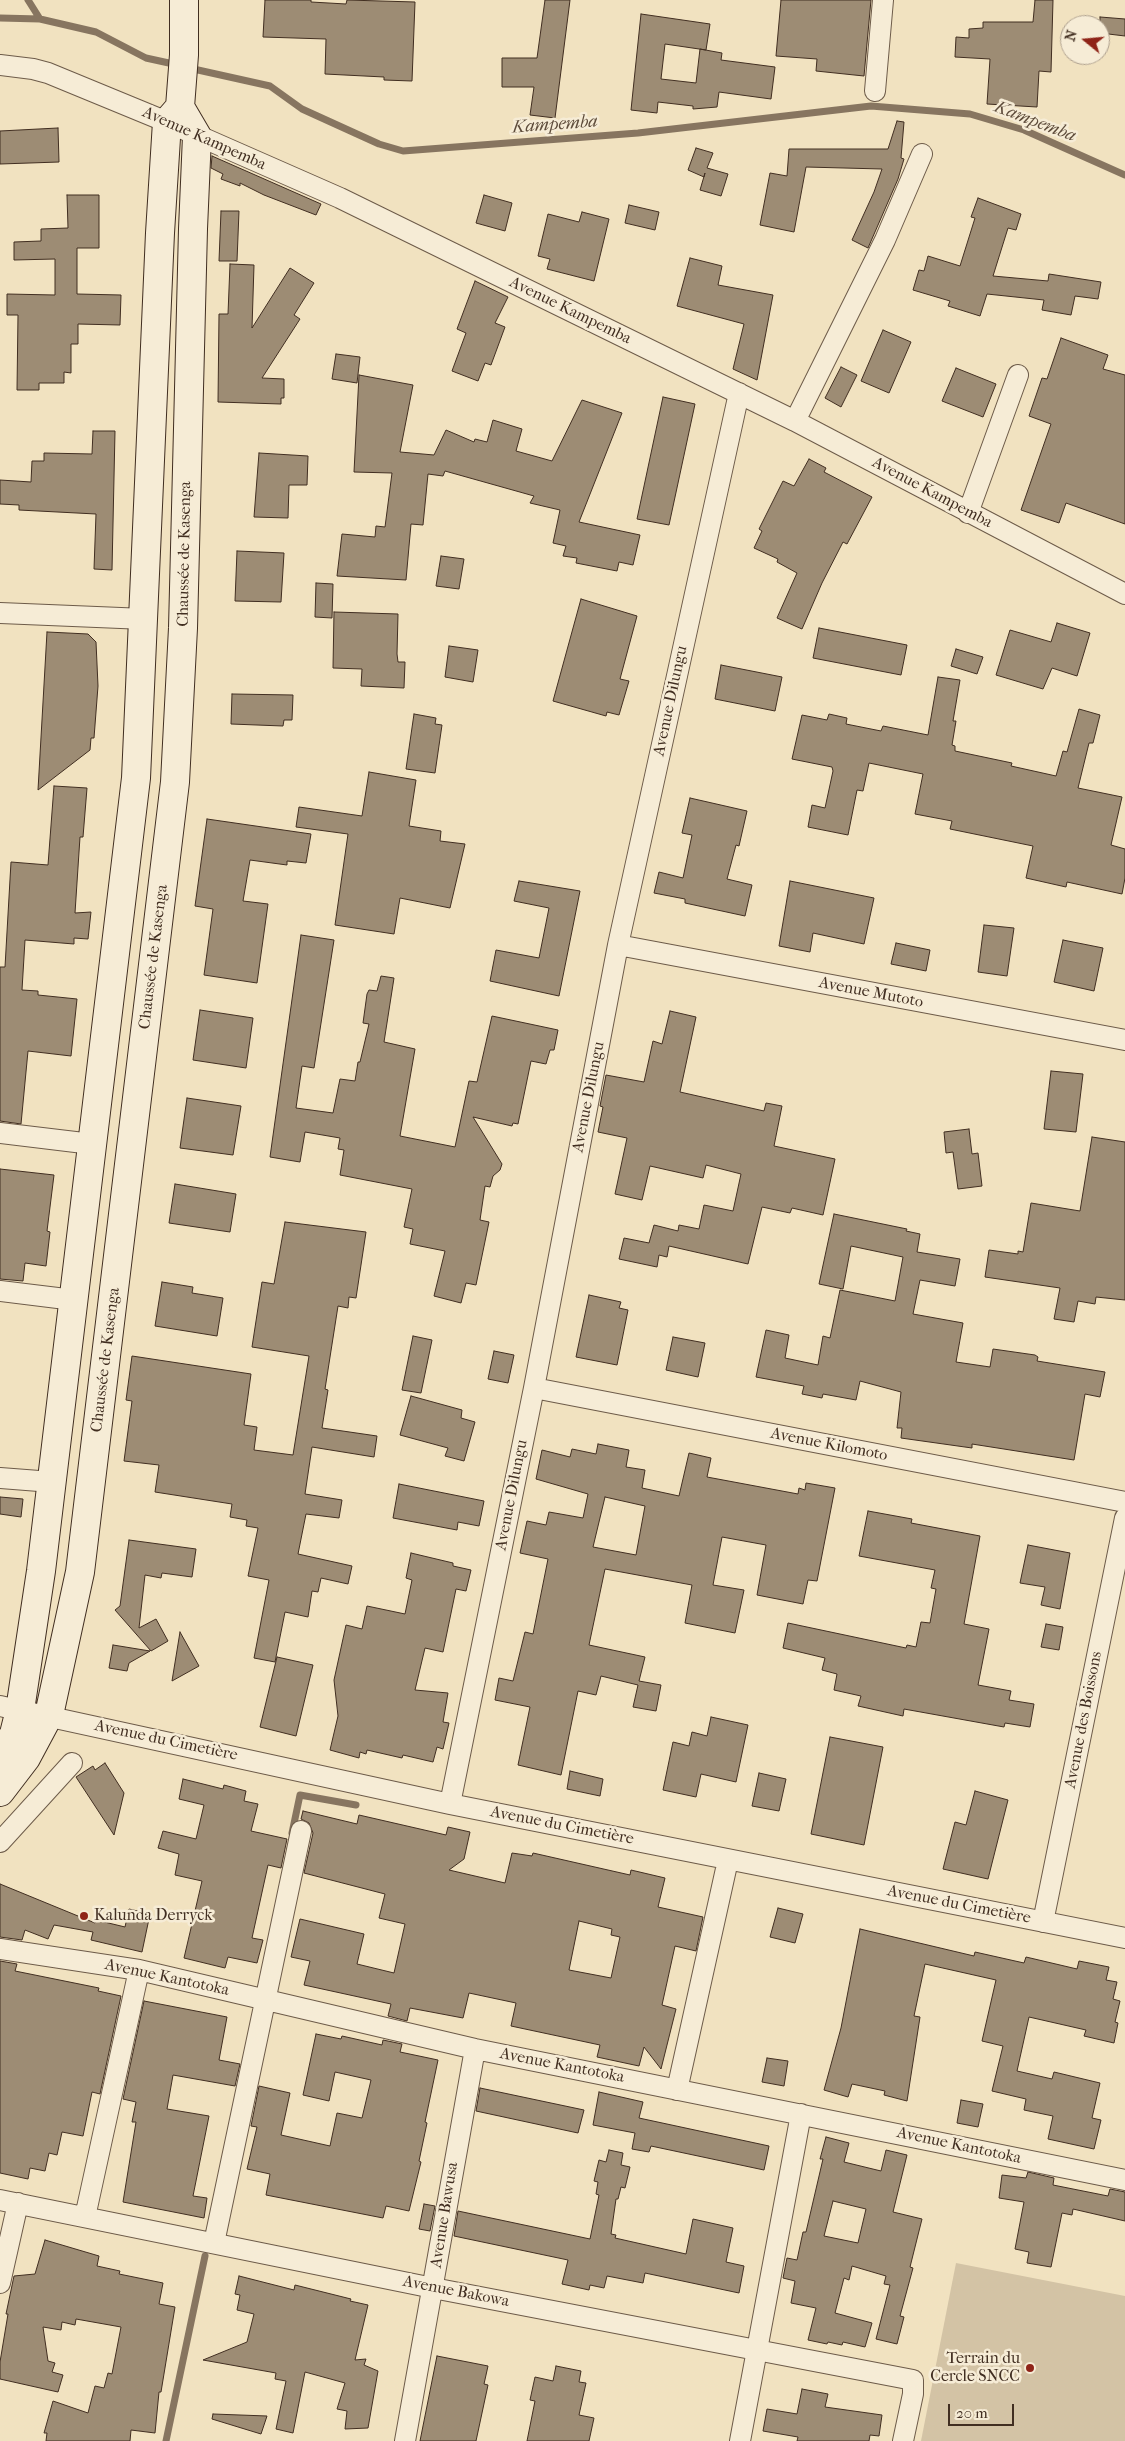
<!DOCTYPE html>
<meta charset="utf-8">
<style>
body{margin:0}
#map{position:relative;width:1125px;height:2441px;overflow:hidden;background:#f1e2c0;font-family:"IM FELL French Canon",serif}
canvas{display:block}
.north{position:absolute;left:1060px;top:15px;width:50px;height:50px;box-sizing:border-box;background:#f6ecd6;border:1px solid #aea08e;border-radius:50%;rotate:287deg;font-size:14px;font-weight:700;line-height:20px;text-align:center;color:#412e21}
.north::after{content:'';display:block;margin:auto;width:18px;height:22px;background:#8f2418;clip-path:polygon(50% 0,100% 100%,50% 72%,0 100%)}
.scale{position:absolute;left:948px;top:2404px;width:66px;height:22px;box-sizing:border-box;border:2px solid #412e21;border-top:0;padding-left:6px;font-size:15px;line-height:18px;white-space:nowrap;color:#412e21;-webkit-text-stroke:4px #f6ecd6;paint-order:stroke}
</style>
<div id="map">
<canvas width="1125" height="2441"></canvas>
<div class="north">N</div>
<div class="scale">20 m</div>
</div>
<script>
const ctx = document.querySelector('canvas').getContext('2d');
ctx.lineJoin = 'round';
function fillPath(path, color) {
  ctx.fillStyle = color;
  ctx.fill(path, 'evenodd');
}
function shape(rows) {
  const path = new Path2D();
  for (const r of rows) {
    path.moveTo(r[0], r[1]);
    for (let i = 2; i < r.length; i += 2) path.lineTo(r[i], r[i + 1]);
  }
  return path;
}
function trace(path, color, width, dash) {
  ctx.strokeStyle = color;
  ctx.lineWidth = width;
  ctx.lineCap = dash ? 'butt' : 'round';
  ctx.setLineDash(dash || []);
  ctx.stroke(path);
}
function write(font, color, halo, rows, align = 'center') {
  ctx.font = font + ' "IM FELL French Canon",serif';
  ctx.lineWidth = 5;
  ctx.setLineDash([]);
  ctx.textBaseline = 'middle';
  ctx.strokeStyle = halo;
  ctx.fillStyle = color;
  for (const [text, x, y, turn = 0] of rows) {
    ctx.save();
    ctx.translate(x, y);
    ctx.rotate((+turn || 0) * Math.PI / 180);
    ctx.textAlign = isNaN(turn) ? turn : align;
    if (halo) ctx.strokeText(text, 0, 0);
    ctx.fillText(text, 0, 0);
    ctx.restore();
  }
}
fillPath(shape([
 [956,2263,1125,2296,1125,2441,921,2441]
]), '#d3c3a5');
trace(shape([
 [28,0,40,19],
 [0,18,40,19,96,32,146,58,178,65],
 [189,68,270,86,302,109,379,144,403,151,638,133,871,106,970,114,1024,130,1125,175],
 [292,1833,300,1795,356,1805],
 [166,2441,205,2256]
]), '#877560', 7);
const building = shape([
 [265,0,311,0,311,2,346,4,347,0,415,2,412,81,384,80,384,77,325,74,326,39,263,37,265,0],
 [545,0,570,0,555,118,530,115,534,87,502,87,502,58,537,58,545,0],
 [781,0,871,0,864,76,816,71,817,59,776,56,781,0],
 [1035,0,1053,0,1051,72,1039,71,1037,107,987,104,990,59,955,57,956,37,969,38,969,29,983,28,983,22,1033,22,1035,0],
 [641,14,710,24,706,50,665,44,661,79,696,83,700,49,722,53,721,60,775,67,771,99,719,92,717,107,693,109,693,106,658,102,657,113,631,110,641,14],
 [1100,17,1125,19,1125,36,1100,33,1100,17],
 [897,121,904,122,901,158,904,159,898,179,868,248,852,240,874,192,882,169,806,167,794,232,760,225,770,173,787,176,789,149,888,149,897,121],
 [58,128,59,162,0,164,0,131,58,128],
 [696,148,713,153,707,168,728,174,721,196,700,190,705,173,704,177,688,170,696,148],
 [212,156,321,204,316,215,264,195,240,183,240,186,221,179,223,174,211,168,212,156],
 [67,195,99,195,99,248,77,248,77,294,121,295,120,325,78,324,78,344,71,344,71,373,64,372,64,383,39,383,39,390,17,390,18,315,7,315,7,294,55,295,55,259,14,260,14,242,41,241,41,229,68,228,67,195],
 [484,195,512,203,505,231,476,223,484,195],
 [978,198,1021,214,1016,230,1008,228,993,276,1048,281,1049,274,1101,282,1098,299,1075,296,1071,315,1042,310,1044,300,987,294,980,316,948,306,950,301,913,290,919,270,924,271,928,256,960,266,975,218,971,217,978,198],
 [629,205,659,212,655,230,625,223,629,205],
 [221,211,239,211,237,261,219,261,221,211],
 [582,212,609,219,594,281,547,269,550,259,538,256,548,214,579,222,582,212],
 [690,258,722,266,718,285,773,295,757,380,733,369,744,324,677,306,690,258],
 [230,264,254,265,252,328,290,268,314,283,294,315,300,319,262,378,284,379,284,398,281,398,281,404,218,402,219,314,228,314,230,264],
 [475,281,508,297,495,323,505,327,491,365,485,363,478,381,452,371,466,333,457,329,475,281],
 [883,330,911,342,889,393,861,381,883,330],
 [1061,338,1108,355,1103,369,1125,375,1125,524,1066,503,1059,523,1021,510,1051,424,1029,416,1042,378,1047,379,1061,338],
 [336,354,360,357,357,383,332,379,336,354],
 [841,367,857,375,841,407,825,398,841,367],
 [956,368,996,384,983,417,942,401,956,368],
 [359,375,413,385,400,452,434,455,446,430,474,442,475,439,487,442,493,420,522,429,516,451,552,461,582,400,622,413,579,522,640,535,633,565,619,562,617,571,576,563,577,558,563,556,566,546,553,543,560,510,530,503,534,496,445,471,443,476,428,474,423,525,411,524,406,580,337,576,342,534,375,537,376,526,385,527,392,473,354,472,359,375],
 [663,397,695,404,669,525,637,519,663,397],
 [93,431,115,431,112,570,94,569,96,514,19,510,19,505,0,504,0,480,31,482,32,461,44,461,44,453,92,454,93,431],
 [259,453,308,456,307,485,289,485,288,518,254,517,259,453],
 [809,459,826,468,824,472,872,497,847,544,843,542,822,583,802,629,777,618,797,573,777,562,778,559,754,548,762,531,759,529,783,481,794,486,809,459],
 [237,551,284,553,281,602,235,601,237,551],
 [441,556,464,559,459,589,436,586,441,556],
 [316,583,333,584,332,618,315,617,316,583],
 [581,599,637,616,620,679,629,681,619,715,607,712,606,716,553,701,581,599],
 [334,612,398,614,397,654,398,662,405,662,404,688,361,686,362,669,333,668,334,612],
 [1057,623,1090,633,1077,676,1052,668,1043,689,996,675,1010,630,1051,642,1057,623],
 [819,628,907,645,901,675,813,658,819,628],
 [47,632,88,634,96,642,98,686,94,738,91,738,90,750,38,790,47,632],
 [449,646,478,650,473,682,445,677,449,646],
 [956,649,983,657,977,674,951,666,956,649],
 [721,665,782,677,775,711,715,699,721,665],
 [938,677,960,680,953,721,956,721,952,745,955,746,955,751,1012,763,1011,766,1056,776,1063,751,1067,752,1079,709,1100,715,1093,743,1089,743,1078,788,1122,797,1111,845,1125,849,1125,878,1122,894,1067,882,1066,887,1026,878,1033,846,950,829,952,821,915,814,923,774,869,763,863,791,857,790,848,835,808,827,812,805,825,808,833,771,832,767,792,759,802,715,827,720,829,714,847,718,846,724,881,731,883,726,928,735,938,677],
 [232,694,293,695,292,720,284,720,283,726,231,724,232,694],
 [414,714,436,718,435,724,442,725,435,773,406,769,414,714],
 [369,772,416,780,409,826,441,831,440,841,465,844,450,908,400,898,394,934,335,925,348,834,296,827,299,807,362,816,369,772],
 [54,786,87,788,83,837,80,837,75,913,91,912,88,939,74,938,74,944,25,940,22,990,38,991,38,995,77,999,71,1056,28,1051,21,1124,0,1121,0,967,5,967,11,862,48,865,54,786],
 [690,798,747,811,739,846,736,845,727,879,752,885,745,916,685,903,685,899,654,893,659,872,683,878,692,835,682,833,690,798],
 [207,819,311,834,306,863,287,861,287,865,250,860,243,901,268,904,257,983,204,975,213,909,195,906,207,819],
 [519,881,580,891,559,996,490,981,496,950,539,958,549,908,514,901,519,881],
 [790,881,874,898,864,944,813,933,810,952,779,946,790,881],
 [984,925,1014,928,1007,976,978,972,984,925],
 [301,935,334,940,314,1068,302,1066,296,1108,333,1113,340,1079,355,1081,358,1062,360,1062,369,1024,363,1023,367,994,369,990,377,991,381,976,394,978,384,1042,415,1049,400,1136,455,1147,469,1081,477,1082,492,1016,558,1030,554,1050,550,1050,546,1064,531,1061,518,1124,513,1123,512,1126,473,1117,502,1164,500,1170,493,1176,490,1187,485,1186,480,1220,489,1222,476,1285,466,1283,461,1303,434,1296,445,1251,410,1244,413,1229,404,1227,412,1189,340,1175,344,1150,338,1149,340,1138,305,1132,300,1162,270,1157,301,935],
 [1063,940,1103,948,1094,991,1054,982,1063,940],
 [896,943,930,950,926,971,891,964,896,943],
 [200,1010,253,1018,246,1068,193,1060,200,1010],
 [670,1011,696,1017,680,1092,764,1111,766,1103,782,1106,774,1146,835,1159,823,1215,792,1208,790,1213,762,1207,748,1264,669,1246,667,1257,659,1255,657,1267,619,1259,624,1238,649,1243,654,1225,678,1231,679,1225,699,1229,704,1205,733,1211,741,1174,706,1165,703,1178,650,1166,642,1200,615,1194,627,1138,598,1132,603,1107,600,1106,606,1075,644,1082,653,1041,662,1044,670,1011],
 [1051,1071,1083,1074,1076,1132,1044,1129,1051,1071],
 [187,1098,241,1106,233,1155,180,1148,187,1098],
 [969,1129,972,1154,978,1153,982,1186,958,1189,953,1152,946,1153,944,1132,969,1129],
 [1092,1137,1125,1142,1125,1300,1096,1297,1095,1304,1078,1301,1074,1322,1054,1319,1060,1288,985,1277,989,1250,1018,1254,1018,1251,1023,1252,1031,1203,1080,1211,1092,1137],
 [0,1169,54,1175,47,1231,50,1232,46,1266,25,1263,23,1281,0,1279,0,1169],
 [175,1184,236,1194,230,1232,169,1223,175,1184],
 [834,1214,907,1229,906,1231,920,1234,917,1252,960,1259,955,1286,920,1280,913,1314,963,1323,956,1362,990,1367,993,1349,1035,1355,1038,1357,1037,1361,1105,1372,1100,1397,1085,1394,1074,1460,972,1444,972,1448,901,1438,902,1428,897,1428,901,1392,860,1381,856,1400,823,1394,822,1398,802,1394,804,1386,756,1377,766,1330,789,1335,785,1358,818,1365,823,1336,830,1338,840,1290,895,1301,903,1257,851,1246,843,1289,819,1284,834,1214],
 [285,1222,366,1232,356,1298,349,1297,348,1308,338,1306,325,1389,328,1390,322,1428,377,1436,374,1457,312,1447,305,1494,342,1500,339,1518,306,1514,298,1554,352,1566,348,1584,321,1578,318,1592,312,1591,308,1617,285,1612,275,1662,254,1658,269,1580,248,1576,258,1528,246,1526,247,1520,230,1517,232,1504,155,1492,159,1465,124,1461,132,1401,126,1400,132,1356,251,1374,244,1425,257,1427,254,1450,293,1455,309,1356,252,1347,262,1282,274,1284,285,1222],
 [162,1282,193,1287,192,1293,223,1298,217,1336,155,1326,162,1282],
 [589,1295,621,1302,619,1308,628,1310,617,1365,576,1357,589,1295],
 [413,1336,432,1340,421,1393,402,1390,413,1336],
 [673,1337,705,1343,698,1377,666,1370,673,1337],
 [494,1351,514,1355,508,1383,488,1379,494,1351],
 [411,1396,462,1410,461,1418,475,1422,464,1461,445,1456,448,1448,400,1435,411,1396],
 [598,1444,629,1450,626,1467,645,1470,642,1488,679,1496,689,1453,711,1458,707,1477,798,1494,799,1488,805,1490,806,1483,835,1488,817,1581,808,1580,803,1604,757,1595,766,1545,722,1537,713,1585,744,1590,735,1633,685,1623,692,1585,605,1569,589,1645,645,1657,639,1681,661,1685,656,1711,633,1707,638,1685,601,1676,596,1695,578,1691,561,1775,518,1765,530,1707,495,1700,499,1678,513,1681,525,1632,533,1634,548,1559,520,1553,527,1521,546,1525,549,1512,583,1518,588,1494,536,1479,542,1450,570,1457,572,1449,596,1454,598,1444],
 [605,1497,645,1506,636,1555,593,1547,605,1497],
 [399,1484,484,1501,479,1526,458,1522,457,1530,393,1518,399,1484],
 [0,1497,23,1499,21,1517,0,1514,0,1497],
 [868,1511,912,1519,911,1523,980,1536,964,1624,989,1629,978,1685,1011,1691,1009,1700,1034,1704,1030,1727,1005,1723,1004,1727,904,1709,903,1716,858,1706,861,1696,834,1690,837,1674,822,1670,825,1658,783,1648,788,1623,906,1648,907,1645,916,1647,921,1622,930,1623,936,1589,931,1588,935,1570,859,1556,868,1511],
 [129,1540,196,1549,192,1577,162,1573,161,1578,145,1575,139,1628,156,1619,168,1641,151,1651,115,1610,120,1606,129,1540],
 [1028,1545,1070,1553,1060,1609,1041,1605,1045,1587,1020,1583,1028,1545],
 [411,1553,453,1563,453,1566,471,1570,466,1591,456,1589,443,1652,425,1648,415,1690,448,1693,443,1722,449,1723,443,1749,437,1747,433,1762,403,1755,402,1758,367,1750,366,1754,360,1752,359,1758,330,1750,338,1716,334,1680,346,1625,362,1629,367,1606,405,1614,412,1580,406,1578,411,1553],
 [1046,1624,1063,1627,1059,1650,1041,1647,1046,1624],
 [180,1632,199,1666,172,1681,180,1632],
 [113,1645,150,1651,129,1663,127,1671,109,1668,113,1645],
 [277,1657,313,1665,296,1736,260,1727,277,1657],
 [711,1717,748,1725,736,1782,701,1774,696,1797,663,1790,673,1742,689,1746,692,1732,707,1736,711,1717],
 [830,1737,883,1747,864,1845,811,1834,830,1737],
 [105,1763,124,1793,114,1835,76,1777,93,1766,95,1770,105,1763],
 [570,1771,603,1779,600,1796,567,1789,570,1771],
 [759,1773,786,1779,779,1811,752,1806,759,1773],
 [183,1779,223,1789,224,1785,246,1791,244,1801,258,1804,251,1831,287,1839,281,1868,268,1865,252,1938,263,1940,257,1963,228,1957,225,1968,184,1958,202,1881,175,1875,179,1854,158,1848,163,1831,196,1839,204,1805,179,1799,183,1779],
 [975,1791,1008,1800,988,1879,943,1869,955,1822,966,1825,975,1791],
 [303,1811,357,1824,359,1815,446,1835,448,1827,470,1832,464,1859,449,1870,505,1883,512,1853,532,1856,533,1853,630,1875,631,1870,665,1878,658,1907,703,1917,696,1951,675,1946,662,2005,676,2009,661,2069,644,2047,639,2066,597,2057,600,2045,511,2026,516,2003,469,1993,463,2018,410,2008,407,2021,388,2016,391,2004,304,1985,310,1961,291,1957,300,1919,364,1934,357,1964,394,1973,405,1924,379,1918,385,1894,304,1873,313,1833,309,1823,301,1819,303,1811],
 [579,1921,612,1929,611,1935,620,1937,611,1978,569,1970,579,1921],
 [0,1884,95,1923,96,1920,125,1927,129,1909,150,1914,142,1952,91,1940,93,1932,54,1925,48,1939,25,1930,22,1940,0,1937,0,1884],
 [778,1908,803,1914,795,1943,770,1937,778,1908],
 [860,1929,974,1956,975,1952,1024,1963,1026,1957,1077,1969,1079,1961,1109,1967,1106,1980,1117,1982,1113,1999,1120,2001,1115,2022,1118,2023,1114,2043,1084,2036,1086,2030,1029,2017,1017,2071,1052,2079,1054,2072,1100,2083,1092,2118,1101,2120,1094,2149,1048,2139,1053,2116,1024,2110,1026,2099,992,2091,1003,2046,982,2041,996,1980,925,1964,914,2016,920,2017,907,2101,884,2095,885,2091,852,2084,848,2097,824,2090,841,2028,860,1929],
 [0,1961,17,1964,15,1971,99,1988,98,1991,121,1996,100,2094,92,2092,83,2136,62,2132,57,2155,49,2153,45,2171,30,2168,28,2179,0,2173,0,1961],
 [144,2001,227,2017,219,2060,240,2064,235,2086,173,2075,167,2109,209,2116,193,2196,207,2198,204,2218,123,2202,136,2122,132,2122,136,2102,123,2099,144,2001],
 [316,2034,341,2039,342,2036,382,2045,383,2040,402,2044,400,2052,438,2060,425,2122,427,2123,419,2161,421,2162,409,2211,386,2206,383,2218,266,2195,270,2174,247,2169,257,2127,251,2126,259,2086,290,2093,281,2135,330,2146,337,2113,362,2118,371,2080,335,2072,329,2101,303,2095,316,2034],
 [767,2058,788,2061,784,2086,762,2082,767,2058],
 [480,2088,584,2110,578,2133,476,2111,480,2088],
 [599,2092,643,2102,639,2118,769,2146,764,2170,651,2146,649,2152,632,2149,635,2133,593,2125,599,2092],
 [961,2100,983,2104,978,2127,957,2123,961,2100],
 [826,2137,849,2143,844,2162,881,2171,886,2150,907,2155,893,2212,922,2219,910,2267,913,2268,900,2316,904,2317,897,2344,876,2339,890,2285,884,2284,886,2276,852,2266,849,2280,844,2278,835,2313,872,2323,865,2347,843,2342,842,2345,828,2342,827,2344,808,2340,816,2308,791,2303,795,2281,783,2278,787,2258,797,2260,803,2232,806,2232,823,2159,820,2159,826,2137],
 [833,2201,866,2209,858,2243,824,2236,833,2201],
 [609,2150,623,2153,621,2165,630,2167,625,2188,621,2187,618,2199,616,2199,611,2234,616,2235,615,2238,686,2254,693,2219,733,2228,726,2262,744,2266,739,2293,645,2273,643,2283,607,2276,604,2288,590,2285,589,2290,562,2284,568,2260,454,2236,458,2211,590,2239,599,2195,596,2194,598,2182,594,2181,599,2160,606,2162,609,2150],
 [1028,2172,1054,2178,1053,2185,1108,2196,1110,2189,1125,2192,1125,2221,1073,2209,1072,2215,1062,2213,1051,2267,1027,2263,1029,2252,1015,2249,1024,2202,999,2198,1002,2175,1026,2178,1028,2172],
 [424,2204,435,2206,430,2231,419,2229,424,2204],
 [45,2240,99,2256,97,2266,120,2271,119,2274,163,2283,159,2304,175,2307,161,2392,159,2392,155,2433,131,2430,130,2441,46,2441,47,2433,44,2433,53,2401,88,2413,95,2386,104,2388,108,2373,112,2374,121,2327,76,2319,75,2325,62,2322,61,2330,43,2327,48,2361,55,2363,52,2372,63,2375,58,2392,0,2379,0,2362,8,2314,6,2314,14,2276,35,2274,45,2240],
 [239,2276,294,2290,295,2285,351,2299,350,2301,368,2305,355,2360,366,2359,364,2365,378,2371,368,2428,345,2429,347,2411,337,2409,345,2383,305,2372,293,2433,276,2429,286,2381,275,2379,276,2373,203,2360,247,2342,254,2314,237,2310,240,2295,235,2294,239,2276],
 [437,2356,488,2366,484,2384,488,2385,476,2441,420,2441,437,2356],
 [556,2366,581,2371,579,2382,586,2383,579,2415,594,2418,589,2441,527,2441,535,2401,530,2400,535,2377,553,2381,556,2366],
 [802,2389,828,2394,825,2407,882,2415,879,2436,870,2435,869,2441,797,2441,798,2437,763,2431,767,2409,797,2414,802,2389],
 [213,2414,267,2416,261,2434,212,2419,213,2414]
]);
fillPath(building, '#9d8c74');
trace(building, '#412e21', 1);
const street = shape([
 [0,65,33,69,48,73,167,122,340,198,795,421,1125,594],
 [875,91,883,0],
 [795,421,885,240,922,154],
 [968,513,1018,375],
 [0,613,145,619],
 [618,945,1125,1040],
 [0,1133,92,1144],
 [0,1291,74,1300],
 [534,1388,1125,1502],
 [0,1478,52,1482],
 [0,1706,450,1804,1125,1938],
 [450,1804,534,1388,618,945,739,393],
 [0,1842,72,1763],
 [1043,1922,1125,1518],
 [0,1949,139,1970,475,2049,1125,2180],
 [677,2090,728,1860],
 [0,2200,433,2288,913,2380,913,2394,903,2441],
 [85,2217,139,1970],
 [214,2243,301,1831],
 [0,2283,18,2203],
 [405,2441,475,2049],
 [740,2441,801,2114]
]);
const secondary = shape([
 [0,1756,14,1734,20,1710,41,1571,136,778,160,233,167,122,180,107],
 [0,1792,26,1758,49,1715,80,1572,175,782,183,628,193,229,197,136,180,107,184,55,184,0]
]);
trace(street, '#6d5b49', 22);
trace(secondary, '#412e21', 30);
trace(street, '#f6ecd6', 20);
trace(secondary, '#f6ecd6', 28);
for (const [x, y, r, color] of [
 [84,1916,5,"#8f2418"],
 [1030,2368,5,"#8f2418"]
]) {
  const dot = new Path2D();
  dot.arc(x, y, r, 0, 2 * Math.PI);
  ctx.fillStyle = color;
  ctx.fill(dot);
  trace(dot, '#f6ecd6', 2);
}
write('16px', '#412e21', '#f6ecd6', [
 ["Avenue Kampemba",204,139,24],
 ["Avenue Kampemba",570,311,26],
 ["Avenue Kampemba",932,493,28],
 ["Chaussée de Kasenga",185,554,-89],
 ["Avenue Dilungu",671,701,-78],
 ["Chaussée de Kasenga",154,957,-83],
 ["Avenue Mutoto",871,993,11],
 ["Avenue Dilungu",589,1097,-79],
 ["Chaussée de Kasenga",106,1360,-83],
 ["Avenue Kilomoto",829,1445,11],
 ["Avenue Dilungu",512,1495,-79],
 ["Avenue des Boissons",1084,1720,-79],
 ["Avenue du Cimetière",166,1741,12],
 ["Avenue du Cimetière",562,1826,11],
 ["Avenue du Cimetière",959,1905,11],
 ["Avenue Kantotoka",167,1978,12],
 ["Avenue Kantotoka",562,2066,11],
 ["Avenue Kantotoka",959,2146,12],
 ["Avenue Bawusa",445,2215,-81],
 ["Avenue Bakowa",456,2292,11]
]);
write('16px', '#412e21', '#f6ecd6', [
 ["Kalunda Derryck",94,1916],
 ["Terrain du",1020,2359,"right"],
 ["Cercle SNCC",1020,2377,"right"]
], 'left');
write('italic 18px', '#5e4c3b', '#f6ecd6', [
 ["Kampemba",1035,122,21],
 ["Kampemba",555,125,-4]
]);
</script>
